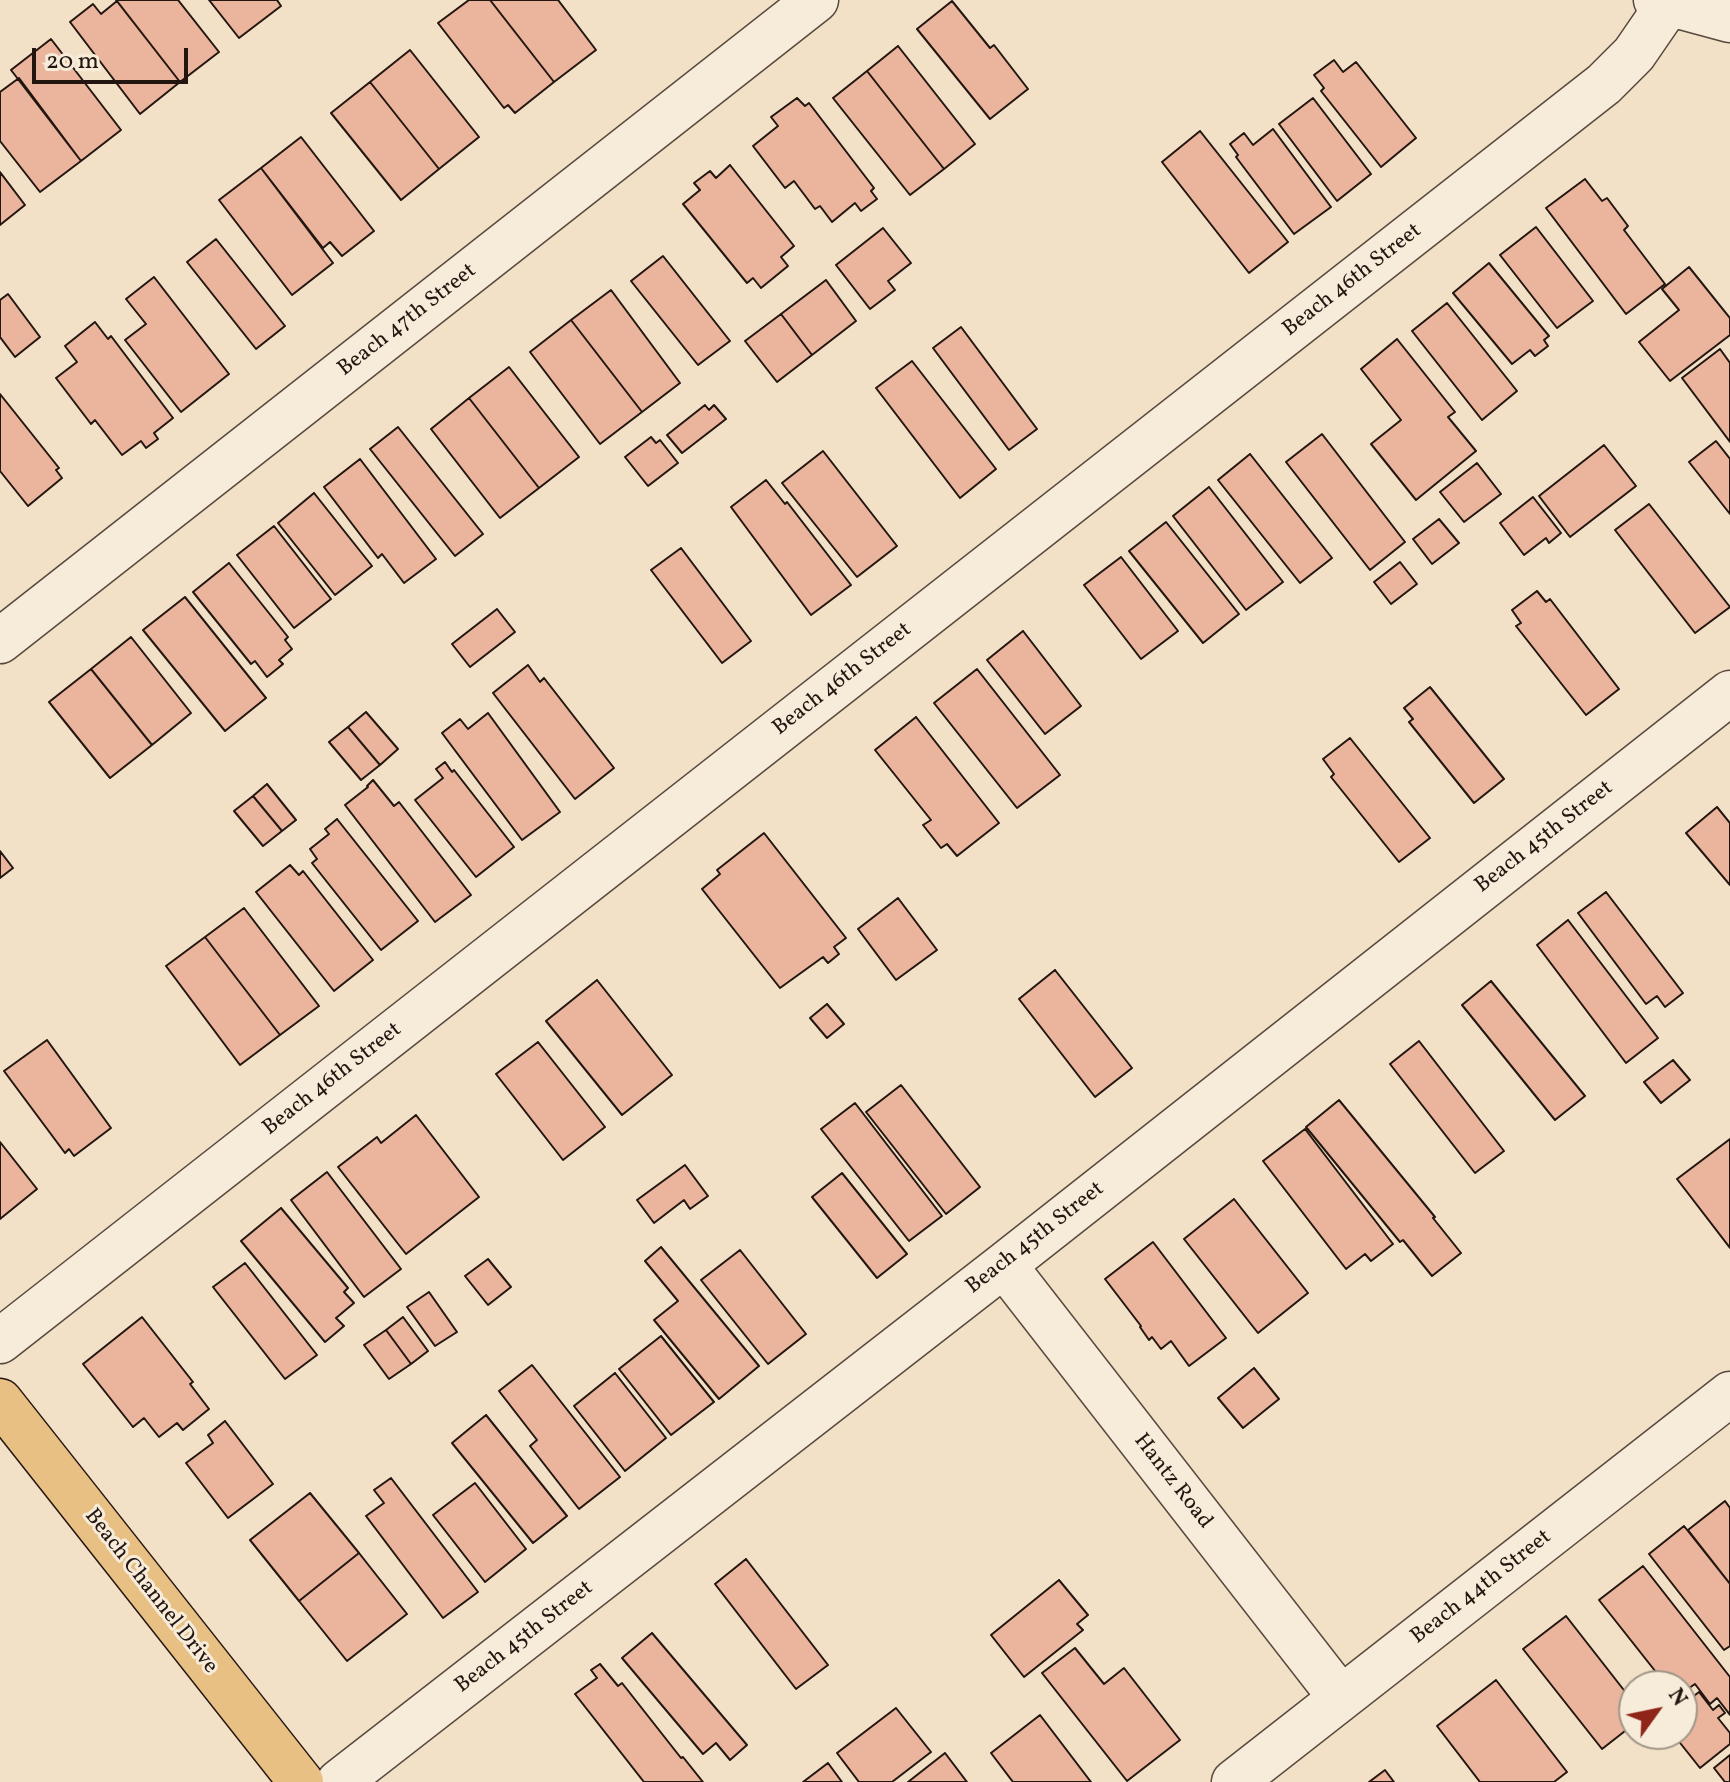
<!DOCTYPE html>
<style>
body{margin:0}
#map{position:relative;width:1730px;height:1782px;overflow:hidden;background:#f2e1c6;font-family:Vollkorn,serif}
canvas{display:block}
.north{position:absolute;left:1618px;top:1670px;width:80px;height:80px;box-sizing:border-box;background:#f7ecda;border:2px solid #a29689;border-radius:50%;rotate:57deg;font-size:22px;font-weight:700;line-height:32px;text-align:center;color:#231610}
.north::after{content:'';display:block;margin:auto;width:28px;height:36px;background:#8f2418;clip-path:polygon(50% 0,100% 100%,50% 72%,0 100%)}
.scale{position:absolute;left:32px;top:48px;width:156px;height:36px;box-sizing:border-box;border:4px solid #231610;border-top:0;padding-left:10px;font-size:24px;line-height:28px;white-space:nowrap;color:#231610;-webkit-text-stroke:6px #f7ecda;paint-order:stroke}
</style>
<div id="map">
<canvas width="1730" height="1782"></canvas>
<div class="north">N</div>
<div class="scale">20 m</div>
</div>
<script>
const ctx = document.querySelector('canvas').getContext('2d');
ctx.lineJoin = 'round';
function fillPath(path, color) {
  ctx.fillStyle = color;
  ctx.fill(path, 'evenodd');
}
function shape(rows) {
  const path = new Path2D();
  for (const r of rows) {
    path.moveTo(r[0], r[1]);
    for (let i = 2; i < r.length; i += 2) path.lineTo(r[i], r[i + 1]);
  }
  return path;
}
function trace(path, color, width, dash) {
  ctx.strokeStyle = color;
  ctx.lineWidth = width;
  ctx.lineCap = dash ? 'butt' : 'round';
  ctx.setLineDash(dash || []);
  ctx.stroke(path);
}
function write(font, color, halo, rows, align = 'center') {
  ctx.font = font + ' Vollkorn,serif';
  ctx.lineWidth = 6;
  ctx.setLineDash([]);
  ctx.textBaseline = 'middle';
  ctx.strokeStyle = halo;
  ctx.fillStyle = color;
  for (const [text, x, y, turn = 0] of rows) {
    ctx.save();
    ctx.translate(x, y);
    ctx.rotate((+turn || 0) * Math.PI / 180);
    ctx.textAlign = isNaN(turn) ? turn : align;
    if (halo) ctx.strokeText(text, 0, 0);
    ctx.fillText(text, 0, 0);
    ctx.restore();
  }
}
const building = shape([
 [116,0,178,0,219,52,180,82,116,0],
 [209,0,277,0,281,6,239,38,209,0],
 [469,0,490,0,554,82,515,113,508,105,504,108,438,23,469,0],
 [490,0,558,0,596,50,554,82,490,0],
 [117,1,180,82,140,114,70,22,93,4,101,14,117,1],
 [952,1,990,48,994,45,1028,89,990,119,917,29,952,1],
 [51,39,121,130,81,161,11,70,51,39],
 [898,46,975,144,944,169,867,71,898,46],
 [410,50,479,137,439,169,370,82,410,50],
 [1334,60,1343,72,1356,62,1416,138,1381,167,1321,91,1324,88,1314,75,1334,60],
 [867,71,944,169,910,195,833,98,867,71],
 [19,78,81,161,40,192,0,141,0,92,19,78],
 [370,82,439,169,401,200,331,113,370,82],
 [797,98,805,106,809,103,874,188,871,191,877,199,861,211,855,203,832,222,820,206,815,209,794,181,785,188,753,146,778,126,771,117,797,98],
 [1313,98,1371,174,1337,201,1279,124,1313,98],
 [1273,129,1331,207,1294,234,1236,157,1238,155,1230,144,1244,133,1253,145,1273,129],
 [1200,131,1288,242,1249,273,1162,162,1200,131],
 [301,137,374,231,342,256,330,242,323,248,261,168,301,137],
 [730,165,794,246,781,257,788,266,761,288,753,278,747,283,683,204,700,190,694,183,710,171,716,178,730,165],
 [261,168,333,263,292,295,219,200,261,168],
 [0,172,25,205,0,225,0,172],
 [1585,179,1602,201,1607,198,1628,226,1624,230,1665,284,1626,314,1546,208,1585,179],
 [1536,227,1593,301,1557,328,1500,255,1536,227],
 [883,228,911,263,888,281,895,290,870,309,836,265,883,228],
 [216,239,285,326,256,349,187,262,216,239],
 [663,256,730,341,698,365,631,281,663,256],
 [1489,263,1549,336,1544,340,1548,346,1535,356,1530,350,1512,364,1453,293,1489,263],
 [1689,267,1730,318,1730,335,1670,381,1639,342,1679,310,1662,289,1689,267],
 [154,277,229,374,181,412,125,340,146,324,126,299,154,277],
 [826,280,856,321,812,355,781,314,826,280],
 [611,290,680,383,642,412,571,320,611,290],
 [8,294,40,337,15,357,0,337,0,300,8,294],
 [1447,303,1517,391,1482,420,1412,331,1447,303],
 [781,314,812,355,777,382,745,341,781,314],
 [571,320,642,412,600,444,530,352,571,320],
 [95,322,108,339,111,336,173,418,154,433,158,439,146,448,141,441,122,455,95,420,91,424,56,378,77,362,65,346,95,322],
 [961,327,1037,429,1009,450,933,348,961,327],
 [1397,339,1455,412,1448,417,1476,451,1416,500,1371,444,1401,420,1361,369,1397,339],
 [1720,349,1730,363,1730,442,1682,378,1720,349],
 [912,361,996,469,960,498,876,388,912,361],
 [509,367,579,457,539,488,469,398,509,367],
 [0,394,59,468,56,470,62,478,28,506,0,471,0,394],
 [469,398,539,488,500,518,431,429,469,398],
 [705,405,709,410,714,405,726,419,682,453,667,435,705,405],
 [398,427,483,534,455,556,370,449,398,427],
 [1322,434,1405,542,1370,570,1286,462,1322,434],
 [651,437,656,443,660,440,678,463,648,486,625,457,651,437],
 [1716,441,1730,459,1730,514,1689,462,1716,441],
 [1604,445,1636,486,1570,537,1539,496,1604,445],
 [823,451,897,546,857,577,782,483,823,451],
 [1250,454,1332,558,1300,583,1218,480,1250,454],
 [360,459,436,559,404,583,382,554,378,558,324,487,360,459],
 [1477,463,1501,494,1464,522,1440,492,1477,463],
 [766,480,785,504,787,502,851,585,811,615,731,507,766,480],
 [1209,487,1283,582,1246,610,1173,516,1209,487],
 [314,493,372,566,335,595,278,523,314,493],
 [1533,497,1561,533,1549,543,1546,538,1524,555,1500,523,1533,497],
 [1649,504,1730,607,1695,633,1615,530,1649,504],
 [1439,519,1459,543,1432,564,1413,539,1439,519],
 [1166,522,1239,614,1203,643,1129,551,1166,522],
 [274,526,331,599,294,628,237,555,274,526],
 [681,548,751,641,722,663,651,570,681,548],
 [1121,557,1178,631,1141,659,1084,585,1121,557],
 [1400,562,1417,584,1391,604,1374,582,1400,562],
 [229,563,288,637,285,640,292,649,279,660,283,664,267,677,255,661,251,664,193,592,229,563],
 [1537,591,1546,602,1550,599,1619,689,1586,715,1516,626,1521,623,1512,610,1537,591],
 [185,597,266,698,225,731,143,630,185,597],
 [497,609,515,632,470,667,452,644,497,609],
 [1023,631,1081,706,1045,734,987,660,1023,631],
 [131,637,191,713,152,745,91,669,131,637],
 [528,665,540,682,544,678,614,768,575,799,493,693,528,665],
 [91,669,152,745,110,778,49,702,91,669],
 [977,669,1060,775,1017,808,934,703,977,669],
 [1430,687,1504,779,1474,803,1409,722,1413,719,1404,708,1430,687],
 [366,712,398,749,380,765,348,727,366,712],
 [488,713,560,812,522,840,442,733,460,719,468,729,488,713],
 [916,717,999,823,957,856,947,844,941,848,923,825,931,820,875,750,916,717],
 [348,727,380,765,361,780,329,742,348,727],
 [1350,738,1430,838,1399,862,1331,777,1334,774,1323,759,1350,738],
 [445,762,452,772,454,770,514,847,476,877,415,800,443,778,436,769,445,762],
 [373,780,394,806,399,802,471,895,435,922,345,805,368,787,367,786,373,780],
 [267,784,296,820,282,831,253,796,267,784],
 [253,796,282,831,263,846,234,811,253,796],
 [1717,807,1730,823,1730,885,1686,833,1717,807],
 [337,819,418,921,381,950,312,863,317,859,310,849,329,834,325,829,337,819],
 [764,833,846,938,834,947,839,954,828,963,823,957,780,988,702,889,720,874,717,870,764,833],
 [0,851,13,868,0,878,0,851],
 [290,865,299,875,303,871,373,960,334,991,256,892,290,865],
 [1606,892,1683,993,1665,1007,1657,996,1646,1004,1578,913,1606,892],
 [898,898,937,950,896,980,858,929,898,898],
 [244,908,319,1006,280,1035,205,937,244,908],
 [1568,920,1658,1038,1626,1063,1537,945,1568,920],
 [205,937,280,1035,240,1065,166,966,205,937],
 [1055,970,1132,1068,1095,1097,1019,999,1055,970],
 [597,980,672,1075,622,1115,546,1021,597,980],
 [1491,981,1585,1096,1555,1120,1462,1005,1491,981],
 [827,1004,844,1024,827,1038,810,1018,827,1004],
 [47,1040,111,1128,74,1156,69,1149,65,1153,4,1071,47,1040],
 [1419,1041,1504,1151,1475,1173,1390,1064,1419,1041],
 [538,1042,605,1127,563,1160,496,1074,538,1042],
 [1673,1060,1690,1080,1661,1103,1644,1082,1673,1060],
 [901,1085,980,1187,946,1214,866,1112,901,1085],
 [1339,1100,1435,1217,1433,1218,1461,1253,1432,1276,1403,1240,1400,1242,1306,1127,1339,1100],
 [855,1103,942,1216,909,1241,821,1129,855,1103],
 [416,1115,479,1197,406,1254,338,1167,377,1137,381,1143,416,1115],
 [1305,1129,1393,1244,1371,1261,1365,1254,1346,1269,1263,1161,1305,1129],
 [1730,1139,1730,1248,1677,1179,1730,1139],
 [0,1142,37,1189,0,1219,0,1142],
 [685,1165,708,1196,690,1209,684,1200,654,1223,637,1200,685,1165],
 [327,1172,401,1269,364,1297,291,1200,327,1172],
 [842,1173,907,1254,877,1278,812,1197,842,1173],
 [1234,1199,1308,1293,1258,1333,1184,1239,1234,1199],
 [281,1208,348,1288,344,1292,354,1303,336,1318,344,1326,325,1342,241,1241,281,1208],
 [1153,1242,1226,1338,1189,1366,1171,1341,1161,1349,1152,1337,1149,1340,1140,1327,1141,1326,1105,1279,1153,1242],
 [661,1247,759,1366,719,1399,654,1320,678,1301,645,1261,661,1247],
 [740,1250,806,1334,768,1364,701,1280,740,1250],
 [488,1259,511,1287,488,1305,465,1276,488,1259],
 [245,1263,317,1355,285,1379,213,1287,245,1263],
 [429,1292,457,1332,435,1346,407,1307,429,1292],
 [142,1317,193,1382,190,1384,209,1409,183,1430,177,1423,159,1437,144,1418,133,1427,83,1364,142,1317],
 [403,1317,428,1351,411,1364,386,1330,403,1317],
 [386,1330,411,1364,389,1379,364,1345,386,1330],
 [661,1336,714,1402,671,1435,619,1369,661,1336],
 [532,1365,620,1477,579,1509,530,1446,537,1440,499,1391,532,1365],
 [1254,1368,1279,1399,1243,1428,1218,1398,1254,1368],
 [615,1373,666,1438,625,1471,574,1406,615,1373],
 [486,1415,567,1516,533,1543,452,1443,486,1415],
 [225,1421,273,1484,228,1518,186,1463,213,1443,208,1435,225,1421],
 [391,1478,478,1592,443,1618,366,1516,384,1503,374,1490,391,1478],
 [475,1483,526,1549,485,1582,433,1515,475,1483],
 [310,1493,359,1553,299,1601,250,1540,310,1493],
 [1725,1501,1730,1508,1730,1584,1688,1530,1725,1501],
 [1684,1526,1730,1584,1730,1646,1724,1650,1649,1554,1684,1526],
 [359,1553,407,1614,347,1661,299,1601,359,1553],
 [746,1559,828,1665,796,1689,715,1584,746,1559],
 [1643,1566,1730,1677,1730,1715,1717,1698,1710,1704,1695,1684,1682,1693,1682,1686,1667,1686,1599,1600,1643,1566],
 [1059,1580,1088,1615,1077,1624,1083,1630,1024,1677,991,1635,1059,1580],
 [1566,1616,1634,1703,1634,1724,1602,1749,1523,1649,1566,1616],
 [652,1633,747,1745,730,1760,716,1743,703,1754,622,1658,652,1633],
 [1075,1648,1104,1684,1124,1668,1180,1740,1127,1781,1042,1673,1075,1648],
 [600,1664,618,1686,622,1683,681,1758,683,1757,703,1782,644,1782,575,1694,597,1678,591,1670,600,1664],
 [1496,1680,1567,1772,1554,1782,1480,1782,1437,1726,1496,1680],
 [1699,1692,1713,1710,1719,1705,1725,1713,1718,1718,1730,1733,1730,1744,1700,1768,1673,1734,1682,1734,1682,1705,1699,1692],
 [896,1708,931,1752,892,1782,859,1782,837,1753,896,1708],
 [1040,1715,1091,1782,1013,1782,991,1753,1040,1715],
 [945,1753,967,1782,908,1782,945,1753],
 [1730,1755,1730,1782,1725,1782,1714,1768,1730,1755],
 [828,1763,842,1782,803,1782,828,1763],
 [1385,1770,1394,1782,1369,1782,1385,1770]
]);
fillPath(building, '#eab59c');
trace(building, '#231610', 2);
const street = shape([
 [1656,0,1730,20],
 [0,641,816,0],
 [1004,1265,1341,1698],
 [0,1341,1604,84,1634,54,1669,3],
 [339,1782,1004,1265,1730,693],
 [1234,1782,1730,1394]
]);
const primary = shape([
 [0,1401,301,1782]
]);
trace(street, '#57493e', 47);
trace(primary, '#231610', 47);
trace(street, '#f7ecda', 44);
trace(primary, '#e9c083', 44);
write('22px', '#231610', '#f7ecda', [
 ["Beach 46th Street",1353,281,-38],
 ["Beach 47th Street",408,321,-38],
 ["Beach 46th Street",843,680,-38],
 ["Beach 45th Street",1545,838,-38],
 ["Beach 46th Street",333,1080,-38],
 ["Beach 45th Street",1036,1239,-38],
 ["Hantz Road",1172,1482,52],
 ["Beach 44th Street",1482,1588,-38],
 ["Beach Channel Drive",150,1592,52],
 ["Beach 45th Street",525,1638,-38]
]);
</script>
